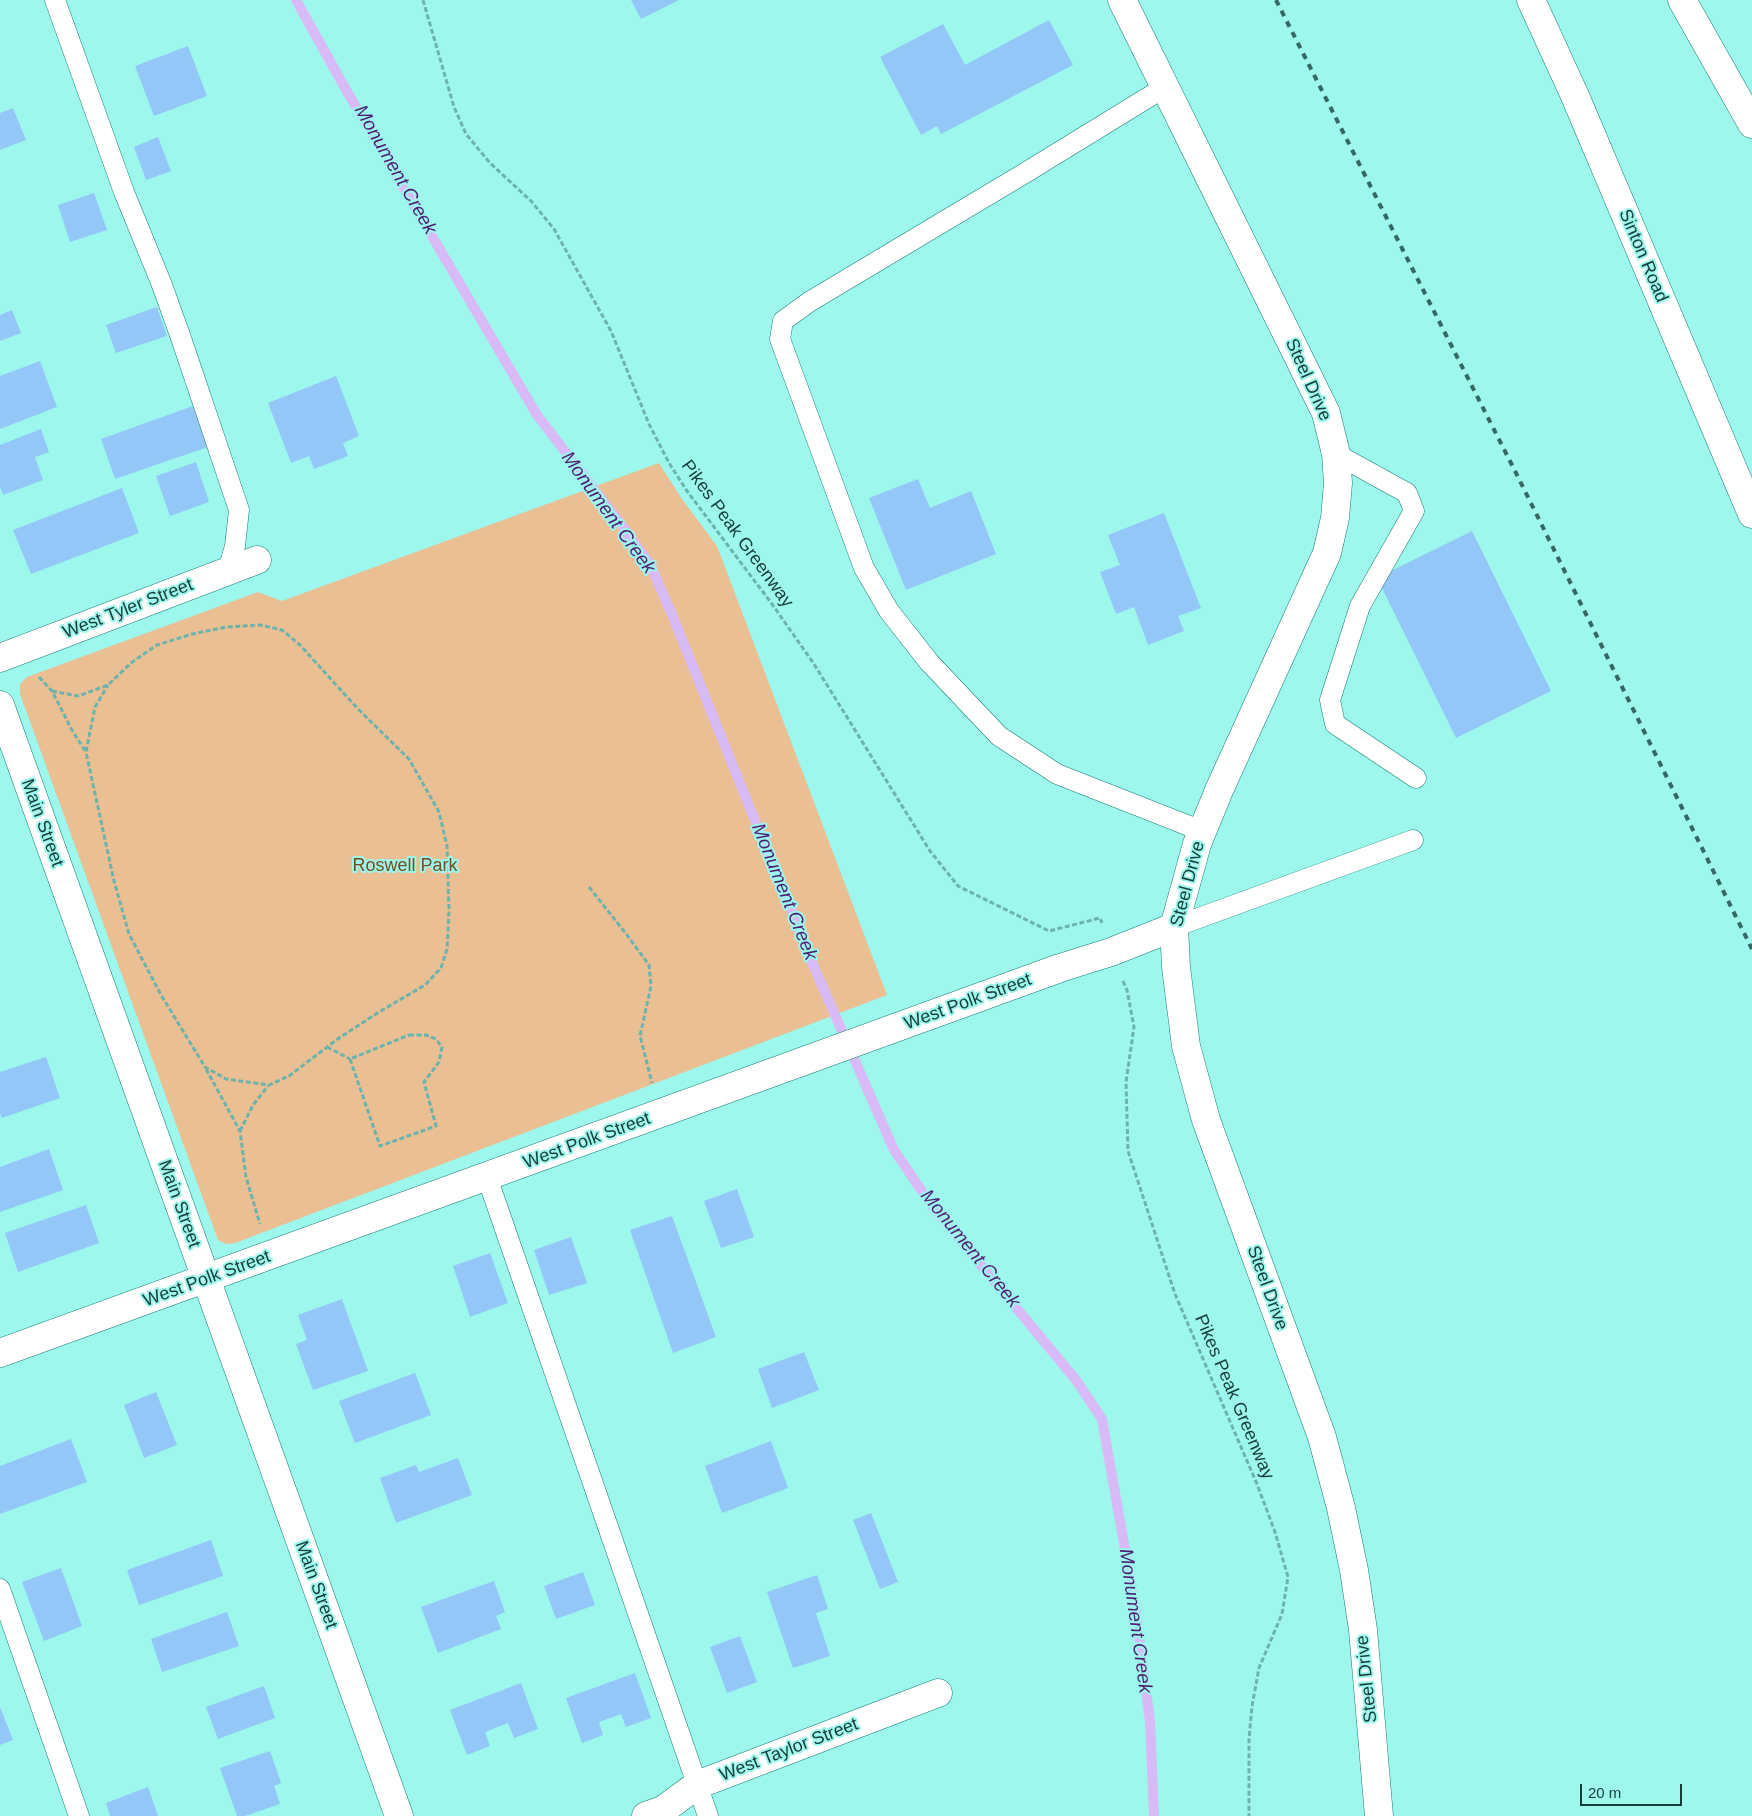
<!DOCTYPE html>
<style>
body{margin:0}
#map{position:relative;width:1752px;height:1816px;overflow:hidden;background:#9df7ed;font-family:Helvetica,sans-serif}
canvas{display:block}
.scale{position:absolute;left:1580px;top:1784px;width:102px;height:22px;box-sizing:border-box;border:2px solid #163d39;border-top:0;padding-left:6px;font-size:15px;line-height:18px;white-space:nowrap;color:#163d39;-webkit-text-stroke:4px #9df7ed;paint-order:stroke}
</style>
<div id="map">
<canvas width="1752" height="1816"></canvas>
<div class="scale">20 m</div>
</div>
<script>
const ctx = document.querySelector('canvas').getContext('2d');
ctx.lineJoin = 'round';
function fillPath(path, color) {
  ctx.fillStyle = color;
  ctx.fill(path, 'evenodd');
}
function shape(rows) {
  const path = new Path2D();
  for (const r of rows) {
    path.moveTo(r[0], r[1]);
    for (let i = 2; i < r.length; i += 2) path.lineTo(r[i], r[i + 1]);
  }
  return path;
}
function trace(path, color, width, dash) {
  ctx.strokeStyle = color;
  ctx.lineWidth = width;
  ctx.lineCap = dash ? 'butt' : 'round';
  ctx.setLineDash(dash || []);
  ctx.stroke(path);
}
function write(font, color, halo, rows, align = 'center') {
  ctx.font = font + ' Helvetica,sans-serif';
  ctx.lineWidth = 4;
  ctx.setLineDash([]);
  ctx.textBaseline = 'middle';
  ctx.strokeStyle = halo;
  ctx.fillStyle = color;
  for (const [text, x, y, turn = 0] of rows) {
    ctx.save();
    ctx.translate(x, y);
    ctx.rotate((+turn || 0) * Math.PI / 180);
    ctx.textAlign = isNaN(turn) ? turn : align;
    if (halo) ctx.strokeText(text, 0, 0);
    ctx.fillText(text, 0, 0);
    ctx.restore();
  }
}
fillPath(shape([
 [659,463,682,499,717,546,887,995,235,1243,226,1244,218,1240,20,694,20,684,27,677,258,592,282,601]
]), '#eabf93');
trace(shape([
 [296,0,345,88,537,415,614,515,650,564,673,617,814,967,894,1150,932,1206,1076,1380,1102,1419,1135,1606,1150,1721,1154,1816]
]), '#d8bbf6', 10);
fillPath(shape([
 [631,0,679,0,641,19],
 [1049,20,1073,65,941,134,937,126,921,135,880,57,943,24,965,65],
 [188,46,207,96,154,116,135,66],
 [13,108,26,140,0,150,0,113],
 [158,137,171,171,146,180,134,147],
 [94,193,107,230,70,242,58,205],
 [157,307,167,336,116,353,106,325],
 [12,310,21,333,0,341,0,315],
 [40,361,57,407,0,429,0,376],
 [336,376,359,436,343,443,348,456,314,469,309,456,291,463,268,403],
 [193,406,208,447,115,479,101,439],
 [41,429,49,452,35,457,43,480,3,495,0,487,0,445],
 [196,462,209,502,170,516,156,476],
 [918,479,930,508,971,491,996,554,906,590,869,498],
 [122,488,139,533,31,574,13,530],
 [1164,513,1201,608,1178,616,1184,631,1148,645,1134,607,1116,614,1100,572,1120,565,1108,535],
 [1472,531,1551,691,1456,738,1377,578],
 [46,1057,60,1098,2,1118,0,1113,0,1072],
 [49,1149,63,1190,0,1212,0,1167],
 [737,1189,754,1237,721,1248,704,1201],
 [86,1205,99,1243,18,1272,5,1233],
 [672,1216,716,1337,673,1353,630,1230],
 [571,1237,587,1283,549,1295,534,1250],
 [490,1253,508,1303,470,1317,453,1266],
 [342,1299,368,1371,313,1390,296,1344,307,1340,298,1315],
 [804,1352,819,1390,772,1408,758,1369],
 [415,1373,431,1415,355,1443,339,1401],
 [156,1392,177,1445,144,1458,124,1405],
 [71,1439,87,1482,0,1514,0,1466],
 [771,1441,788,1488,722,1513,705,1466],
 [458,1458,472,1495,396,1523,380,1478,416,1465,419,1472],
 [871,1513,898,1582,880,1589,853,1520],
 [211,1540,223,1576,139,1605,127,1570],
 [61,1568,82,1626,44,1641,22,1582],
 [583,1572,595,1605,556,1619,544,1586],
 [817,1575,828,1609,816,1613,830,1656,793,1668,767,1592],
 [494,1581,505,1612,496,1616,501,1629,438,1653,421,1607],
 [227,1612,239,1646,162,1672,151,1639],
 [740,1636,757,1682,727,1693,710,1647],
 [635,1673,651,1718,626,1727,621,1714,599,1722,603,1735,582,1743,566,1698],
 [521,1683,538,1729,514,1738,508,1723,485,1732,490,1746,467,1755,450,1710],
 [264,1686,275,1718,218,1739,206,1707],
 [0,1707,13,1740,0,1745],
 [270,1751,281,1783,274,1786,280,1804,245,1816,237,1816,220,1768],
 [148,1787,158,1816,110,1816,106,1803]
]), '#93c7f7');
const service = shape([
 [55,0,124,192,162,285,181,338,239,510,235,546,228,571],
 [1165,87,1025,173,809,302,783,321,780,339,864,568,889,611,929,662,999,736,1057,774,1202,831],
 [1336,454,1407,493,1414,511,1360,606,1330,700,1335,724,1416,778],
 [1174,927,1413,840],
 [487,1177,708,1816],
 [0,1589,79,1816]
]);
const minor = shape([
 [1122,0,1326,413,1336,454,1338,483,1335,518,1327,553,1220,788,1197,844,1174,927,1176,967,1186,1046,1206,1120,1322,1437,1341,1508,1354,1570,1363,1630,1379,1816],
 [1531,0,1575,96,1752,514],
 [0,658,257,560],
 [0,705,399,1816],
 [0,1353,1060,968,1111,952,1174,927],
 [646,1816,663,1810,697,1785,938,1693]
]);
const motorway = shape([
 [1682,0,1752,124]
]);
trace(service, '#157c74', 21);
trace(minor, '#157c74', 29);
trace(motorway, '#157c74', 29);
trace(shape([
 [423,0,454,107,466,134,490,163,531,201,554,229,611,331,649,424,669,463,687,491,772,604,814,664,930,851,958,886,1049,931,1100,918,1102,923],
 [39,677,52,691,73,732,86,752],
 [52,691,78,696,108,685,131,663,157,645,192,634,227,627,261,625,282,630,300,645,358,709,409,759,439,812,447,846,449,911,447,949,441,968,425,985,379,1012,339,1038,289,1076,269,1085,226,1079,205,1067,161,995,129,934,114,881,86,752,95,707,108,685],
 [589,887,627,935,649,965,651,986,640,1036,652,1083],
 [1123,981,1127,990,1134,1027,1126,1082,1128,1151,1175,1294,1257,1484,1275,1532,1288,1577,1282,1614,1259,1668,1252,1706,1249,1739,1249,1816],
 [409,1035,426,1035,436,1039,442,1047,439,1062,424,1082,436,1126,380,1146,350,1059,409,1035],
 [327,1047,350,1059],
 [206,1069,240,1131,246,1177,260,1224],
 [240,1131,253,1105,268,1086]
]), '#6cb3ab', 3, [5, 2.5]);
trace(service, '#fff', 20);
trace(minor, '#fff', 28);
trace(motorway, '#fff', 28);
trace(shape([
 [1276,0,1513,467,1752,949]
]), '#356863', 4, [6, 6]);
write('18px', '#163d39', '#9df7ed', [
 ["Sinton Road",1643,256,67],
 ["Steel Drive",1308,380,66],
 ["Pikes Peak Greenway",737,534,54],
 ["West Tyler Street",128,609,-21],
 ["Main Street",42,823,70],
 ["Steel Drive",1188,884,-75],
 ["West Polk Street",968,1002,-20],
 ["West Polk Street",587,1141,-20],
 ["Main Street",179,1204,70],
 ["West Polk Street",207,1279,-20],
 ["Steel Drive",1267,1288,70],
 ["Pikes Peak Greenway",1234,1397,67],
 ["Main Street",316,1585,70],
 ["Steel Drive",1367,1679,-96],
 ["West Taylor Street",789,1750,-21]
]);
write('18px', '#764d1d', '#9df7ed', [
 ["Roswell Park",405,866]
]);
write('italic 19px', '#4e1e73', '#9df7ed', [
 ["Monument Creek",395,170,60],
 ["Monument Creek",608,513,54],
 ["Monument Creek",784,892,68],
 ["Monument Creek",970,1249,51],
 ["Monument Creek",1135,1621,82]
]);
</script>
